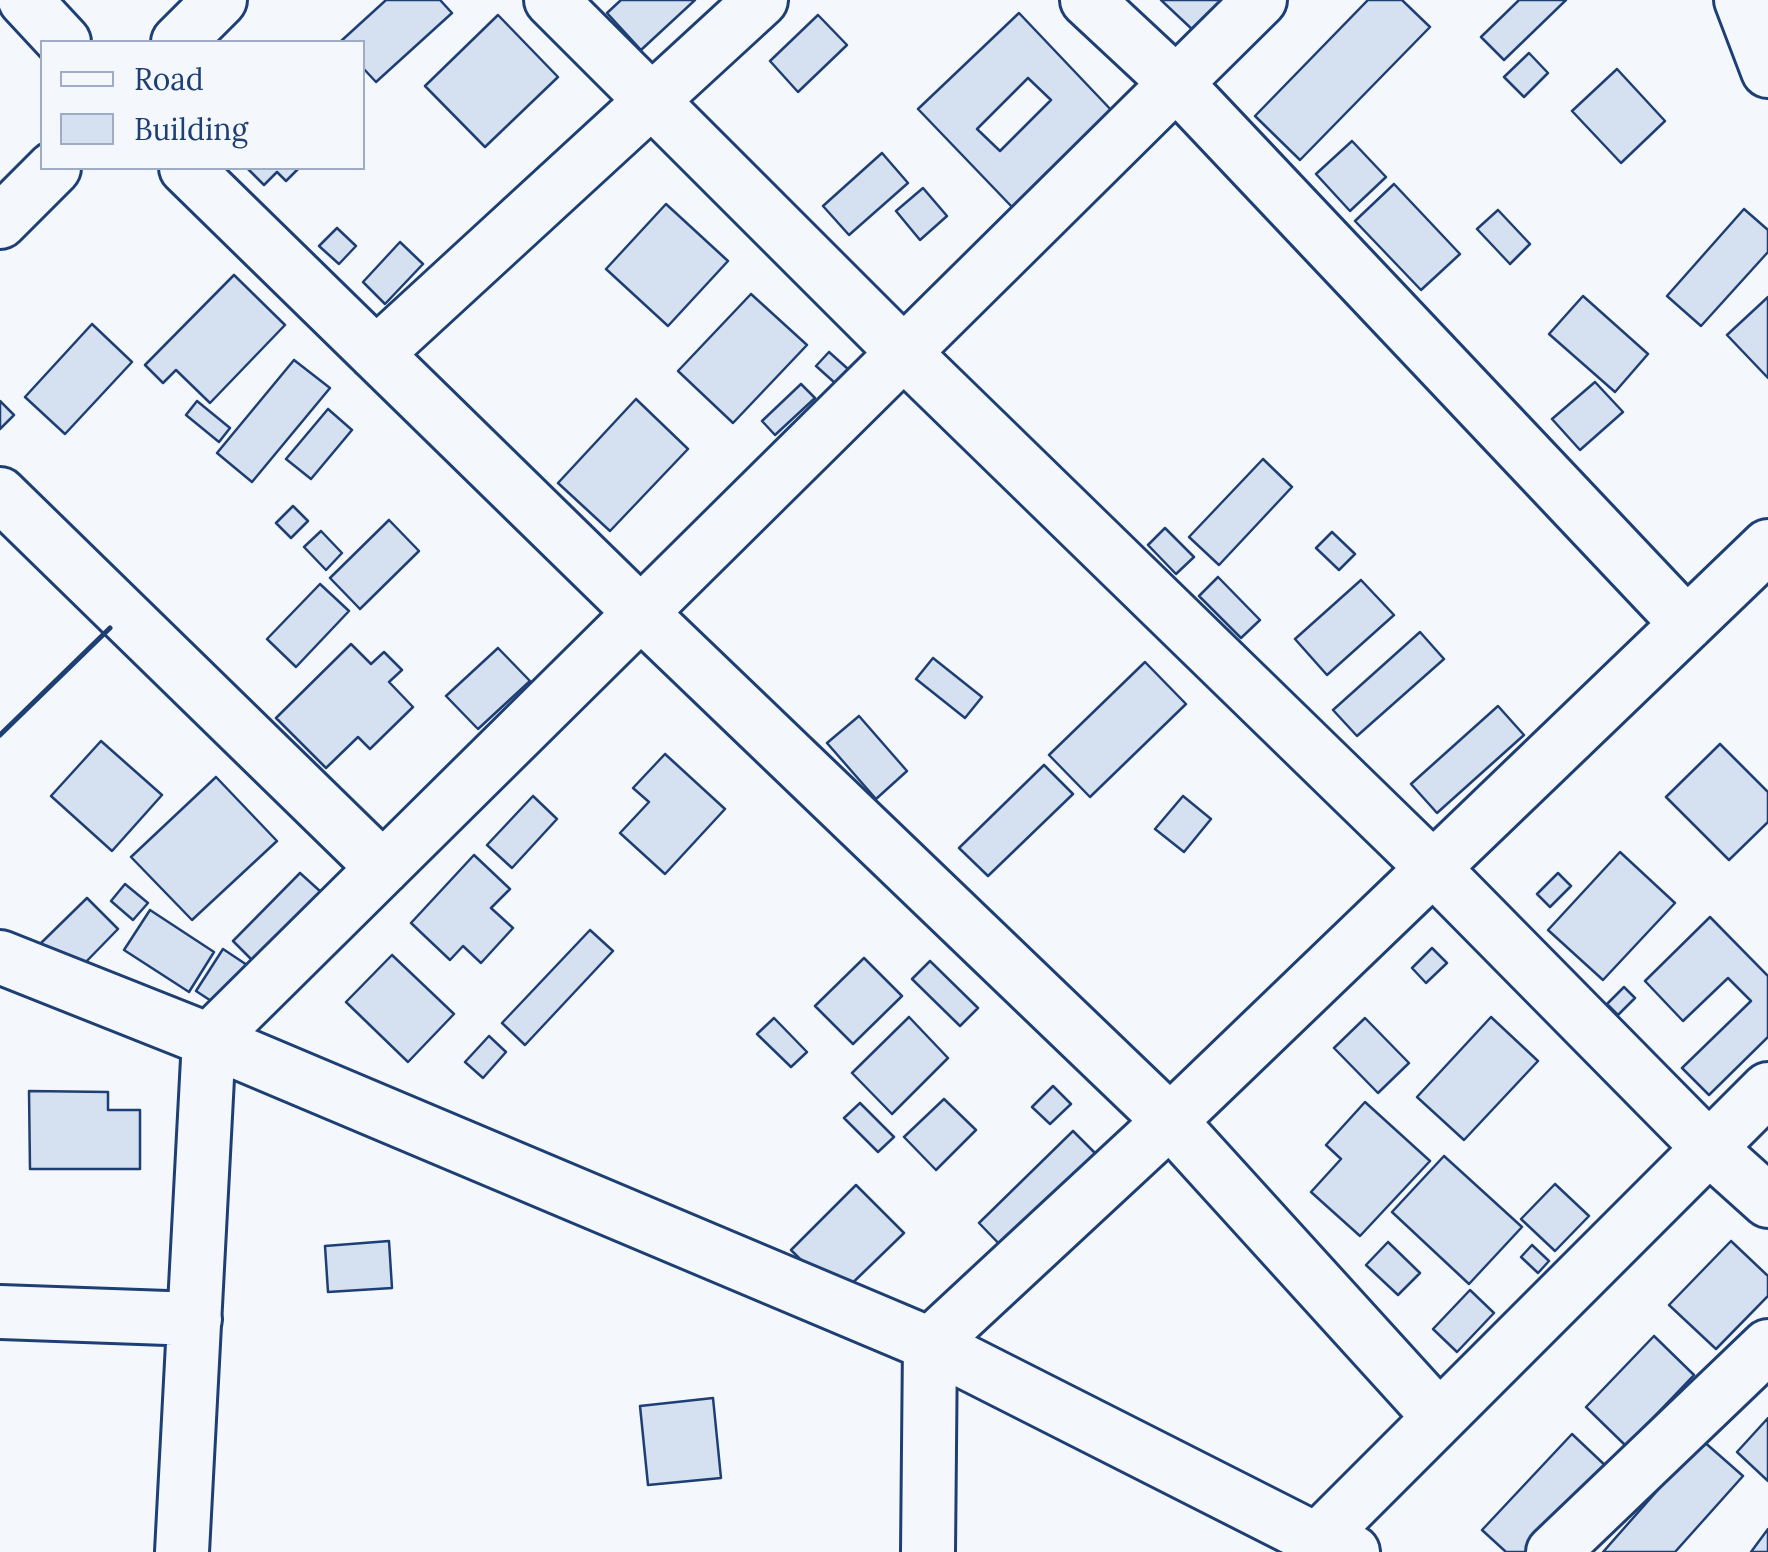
<!DOCTYPE html>
<style>
body{margin:0}
#map{position:relative;width:1768px;height:1552px;overflow:hidden;background:#f4f7fb;font-family:Lora,serif}
canvas{display:block}
.legend{position:absolute;left:40px;top:40px;width:325px;height:130px;box-sizing:border-box;background:#f4f7fb;border:2px solid #9eadc5;margin:0;padding:12px 18px;list-style:none;font-size:30px;color:#1d3f73}
.legend li{display:flex;align-items:center;gap:20px;height:50px}
.legend b{width:50px;border:2px solid #9eadc5}
</style>
<div id="map">
<canvas width="1768" height="1552"></canvas>
<ul class="legend">
<li><b style="height:12px;background:#f4f7fb"></b>Road</li>
<li><b style="height:28px;background:#d5e0f0"></b>Building</li>
</ul>
</div>
<script>
const ctx = document.querySelector('canvas').getContext('2d');
ctx.lineJoin = 'round';
function fillPath(path, color) {
  ctx.fillStyle = color;
  ctx.fill(path, 'evenodd');
}
function shape(rows) {
  const path = new Path2D();
  for (const r of rows) {
    path.moveTo(r[0], r[1]);
    for (let i = 2; i < r.length; i += 2) path.lineTo(r[i], r[i + 1]);
  }
  return path;
}
function trace(path, color, width, dash) {
  ctx.strokeStyle = color;
  ctx.lineWidth = width;
  ctx.lineCap = dash ? 'butt' : 'round';
  ctx.setLineDash(dash || []);
  ctx.stroke(path);
}
const building = shape([
 [386,0,440,0,452,13,376,82,362,67,362,42,340,42,386,0],
 [621,0,695,0,641,50,607,13,621,0],
 [1161,0,1226,0,1195,32,1161,0],
 [1368,0,1402,0,1430,27,1300,160,1255,116,1368,0],
 [1519,0,1566,0,1504,60,1481,37,1519,0],
 [1019,13,1114,113,1013,208,918,109,1019,13],
 [1028,78,1051,100,1000,151,977,129,1028,78],
 [498,15,558,77,485,147,425,86,498,15],
 [818,15,847,45,798,92,770,61,818,15],
 [1529,53,1548,73,1524,97,1504,77,1529,53],
 [1617,69,1665,121,1621,163,1572,111,1617,69],
 [1352,141,1386,177,1350,211,1316,174,1352,141],
 [882,153,908,183,849,235,823,206,882,153],
 [247,168,299,168,286,181,277,172,264,185,247,168],
 [1394,184,1460,254,1421,290,1355,221,1394,184],
 [923,188,947,216,920,240,896,211,923,188],
 [666,204,728,261,668,326,606,269,666,204],
 [1744,209,1768,230,1768,252,1701,326,1667,296,1744,209],
 [1498,210,1530,244,1510,264,1477,229,1498,210],
 [337,228,356,246,339,264,319,246,337,228],
 [400,242,423,264,385,304,363,282,400,242],
 [234,275,285,325,210,403,176,370,163,383,145,365,234,275],
 [751,294,807,345,733,423,678,371,751,294],
 [1583,296,1648,354,1615,392,1549,334,1583,296],
 [1768,297,1768,378,1727,335,1768,297],
 [92,324,132,362,65,434,25,397,92,324],
 [829,352,848,369,835,383,816,366,829,352],
 [294,360,330,388,252,482,217,453,294,360],
 [1595,382,1623,412,1580,450,1552,419,1595,382],
 [801,384,815,398,775,435,762,421,801,384],
 [636,399,688,449,610,531,558,483,636,399],
 [0,401,14,415,0,429,0,401],
 [197,401,230,428,219,442,186,415,197,401],
 [328,409,352,430,311,479,286,459,328,409],
 [1263,459,1292,487,1219,565,1189,537,1263,459],
 [293,506,308,521,291,538,276,523,293,506],
 [389,520,419,551,360,609,330,578,389,520],
 [1165,528,1194,557,1176,574,1148,545,1165,528],
 [321,531,342,553,326,570,304,547,321,531],
 [1332,532,1355,554,1339,570,1316,548,1332,532],
 [1218,577,1260,620,1241,638,1199,596,1218,577],
 [1361,580,1394,615,1327,675,1295,639,1361,580],
 [320,584,349,611,296,667,267,639,320,584],
 [1420,632,1444,659,1357,736,1333,710,1420,632],
 [351,644,371,664,384,652,402,670,389,682,413,707,370,749,358,737,326,768,276,718,351,644],
 [498,648,530,681,478,729,446,696,498,648],
 [933,658,982,697,965,718,916,679,933,658],
 [1145,662,1186,704,1090,797,1049,755,1145,662],
 [1498,706,1524,735,1437,813,1411,784,1498,706],
 [859,716,907,771,876,799,827,743,859,716],
 [101,741,162,795,112,851,51,796,101,741],
 [1720,744,1768,792,1768,822,1729,860,1666,797,1720,744],
 [665,754,725,809,665,874,620,833,649,802,633,788,665,754],
 [1044,765,1073,794,988,876,959,848,1044,765],
 [216,777,277,841,192,920,131,857,216,777],
 [533,796,557,819,512,868,487,845,533,796],
 [1183,796,1211,819,1184,852,1155,829,1183,796],
 [1620,852,1675,903,1603,980,1548,930,1620,852],
 [474,855,510,889,491,908,513,928,481,963,463,946,450,960,411,923,474,855],
 [300,873,321,892,253,961,233,941,300,873],
 [1558,873,1571,886,1550,907,1537,894,1558,873],
 [125,884,148,903,133,920,111,901,125,884],
 [87,898,118,929,80,968,39,945,87,898],
 [150,910,214,952,189,992,124,950,150,910],
 [1710,917,1768,976,1768,1037,1709,1095,1682,1068,1751,1001,1728,978,1683,1021,1645,981,1710,917],
 [590,930,613,951,525,1045,502,1023,590,930],
 [1432,948,1447,963,1426,983,1412,968,1432,948],
 [223,949,259,973,231,1014,196,991,223,949],
 [392,955,454,1014,408,1062,346,1002,392,955],
 [864,958,902,996,853,1044,815,1006,864,958],
 [930,961,978,1008,960,1026,912,979,930,961],
 [1624,987,1635,998,1618,1015,1607,1004,1624,987],
 [909,1017,948,1058,892,1114,852,1073,909,1017],
 [1491,1017,1538,1061,1464,1140,1417,1097,1491,1017],
 [774,1018,807,1052,791,1067,757,1034,774,1018],
 [1365,1018,1409,1063,1378,1093,1334,1048,1365,1018],
 [489,1036,506,1052,483,1078,465,1062,489,1036],
 [1053,1086,1071,1104,1050,1124,1032,1107,1053,1086],
 [29,1091,108,1092,108,1110,140,1110,140,1169,30,1169,29,1091],
 [944,1099,976,1130,936,1170,904,1137,944,1099],
 [1365,1102,1430,1161,1360,1236,1311,1192,1341,1159,1326,1145,1365,1102],
 [860,1103,894,1137,878,1152,844,1118,860,1103],
 [1073,1131,1099,1157,1005,1250,979,1223,1073,1131],
 [1444,1156,1522,1227,1469,1284,1392,1212,1444,1156],
 [1555,1184,1589,1216,1555,1251,1521,1219,1555,1184],
 [856,1185,904,1233,838,1297,791,1250,856,1185],
 [389,1241,392,1288,328,1292,325,1246,389,1241],
 [1731,1241,1768,1276,1768,1296,1716,1349,1669,1305,1731,1241],
 [1388,1242,1420,1273,1398,1295,1366,1265,1388,1242],
 [1532,1245,1549,1261,1538,1273,1521,1257,1532,1245],
 [1470,1290,1494,1313,1457,1352,1433,1329,1470,1290],
 [1654,1336,1694,1375,1626,1446,1586,1407,1654,1336],
 [713,1398,721,1478,648,1485,640,1406,713,1398],
 [1768,1418,1768,1481,1737,1452,1768,1418],
 [1572,1434,1609,1469,1529,1552,1506,1552,1482,1530,1572,1434],
 [1702,1440,1743,1476,1675,1552,1603,1552,1702,1440],
 [1768,1529,1768,1552,1751,1552,1768,1529]
]);
fillPath(building, '#d5e0f0');
trace(building, '#1d3f73', 2.5);
const minor = shape([
 [25,0,64,42],
 [551,0,904,353,1433,868,1709,1148,1768,1201],
 [1087,0,1176,83,1687,624],
 [1741,0,1768,71],
 [178,42,220,0],
 [186,168,641,613,1170,1121,1439,1417],
 [0,222,54,168],
 [376,354,761,0],
 [0,494,383,868],
 [0,957,209,1040,930,1344,1317,1540,1353,1552],
 [0,1312,195,1319],
 [182,1552,209,1040,1260,0],
 [928,1552,930,1344,1170,1121,1768,546],
 [1316,1552,1317,1540,1768,1089],
 [1553,1552,1768,1346]
]);
trace(minor, '#1d3f73', 58);
trace(minor, '#f4f7fb', 52);
trace(shape([
 [0,735,110,628]
]), '#1d3f73', 5);
</script>
